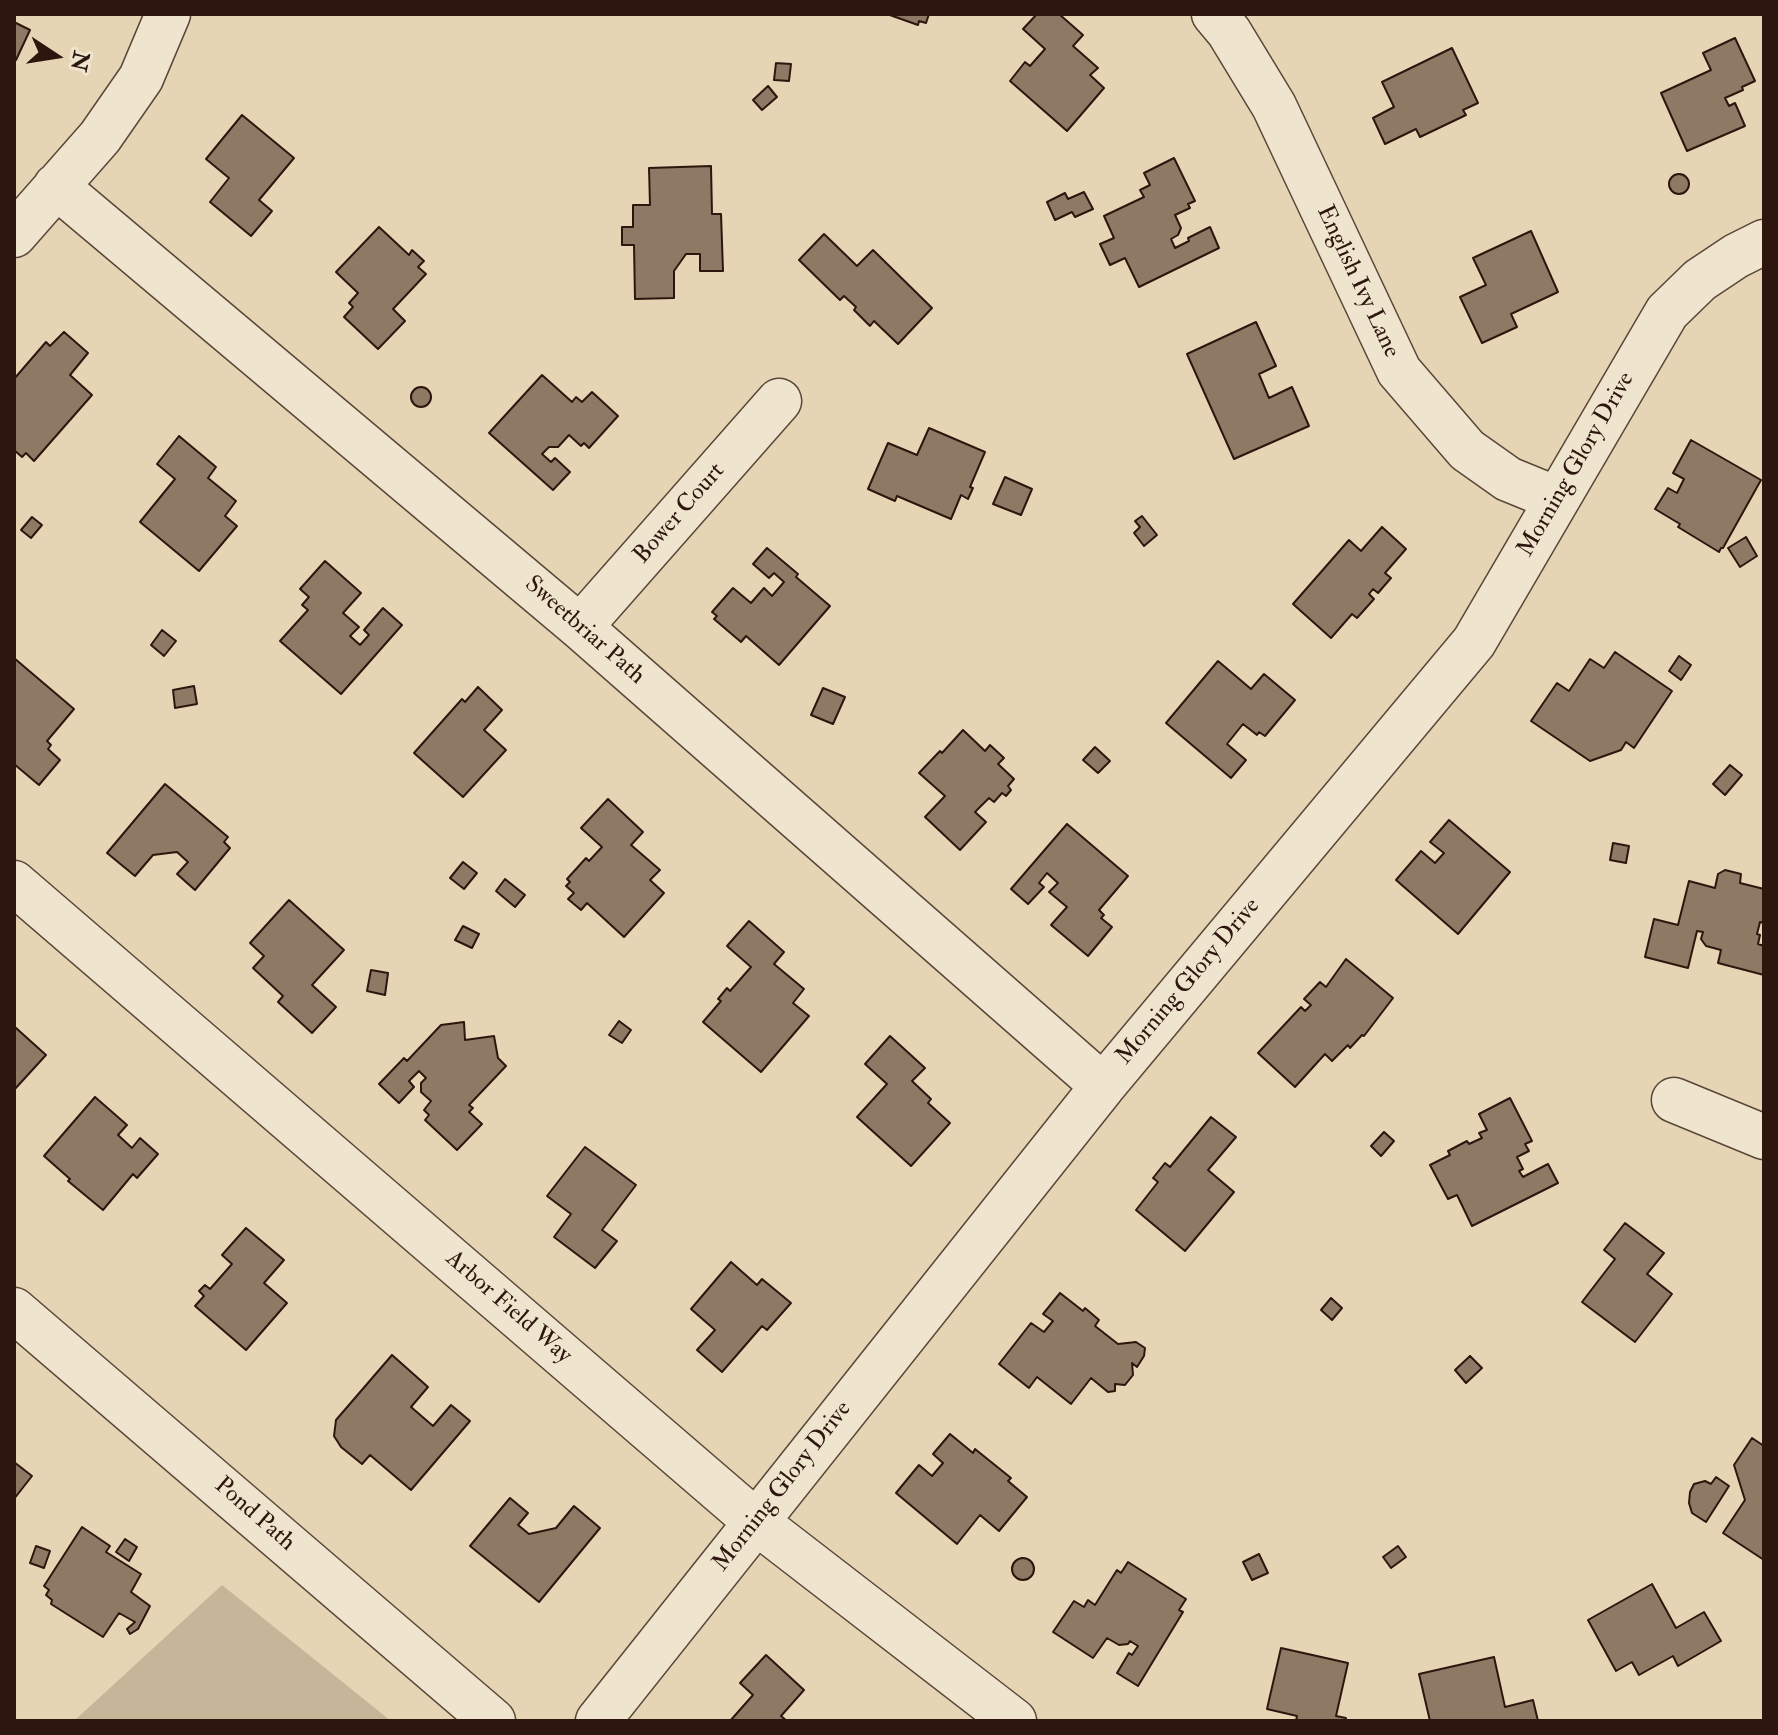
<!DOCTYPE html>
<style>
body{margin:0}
#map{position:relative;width:1778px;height:1735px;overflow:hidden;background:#e6d5b4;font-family:"IM FELL Double Pica",serif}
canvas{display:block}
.frame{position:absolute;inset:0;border:16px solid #2c160e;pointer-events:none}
.north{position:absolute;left:16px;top:16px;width:80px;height:80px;-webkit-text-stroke:6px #efe4ce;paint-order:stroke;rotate:102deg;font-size:22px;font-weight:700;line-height:32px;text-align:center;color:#2c160e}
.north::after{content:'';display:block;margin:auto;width:28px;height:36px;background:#2c160e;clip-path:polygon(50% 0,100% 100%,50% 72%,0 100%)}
</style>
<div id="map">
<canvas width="1778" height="1735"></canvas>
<div class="frame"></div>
<div class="north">N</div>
</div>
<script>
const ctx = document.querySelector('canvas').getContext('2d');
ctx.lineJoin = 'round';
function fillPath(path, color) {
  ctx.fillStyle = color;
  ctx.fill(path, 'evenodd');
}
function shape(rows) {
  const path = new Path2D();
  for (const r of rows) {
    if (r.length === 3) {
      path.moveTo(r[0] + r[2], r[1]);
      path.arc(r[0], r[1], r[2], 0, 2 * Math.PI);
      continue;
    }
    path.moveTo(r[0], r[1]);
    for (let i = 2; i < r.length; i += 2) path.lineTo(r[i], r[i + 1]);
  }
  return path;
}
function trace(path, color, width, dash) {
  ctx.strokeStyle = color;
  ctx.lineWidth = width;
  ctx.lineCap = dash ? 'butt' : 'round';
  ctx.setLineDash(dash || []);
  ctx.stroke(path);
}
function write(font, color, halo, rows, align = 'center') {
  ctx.font = font + ' "IM FELL Double Pica",serif';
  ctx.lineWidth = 6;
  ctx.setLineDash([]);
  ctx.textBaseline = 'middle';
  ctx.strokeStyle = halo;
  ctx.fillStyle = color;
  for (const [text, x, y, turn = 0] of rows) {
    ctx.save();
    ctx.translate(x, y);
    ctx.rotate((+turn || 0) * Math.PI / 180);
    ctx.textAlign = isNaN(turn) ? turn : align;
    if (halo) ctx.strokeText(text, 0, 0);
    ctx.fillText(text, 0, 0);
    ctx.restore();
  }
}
fillPath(shape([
 [222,1585,391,1721,74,1721]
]), '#c6b598');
const building = shape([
 [887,14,929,14,926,23,919,21,918,25,887,14],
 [1037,14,1059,14,1083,35,1073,46,1098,68,1090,75,1104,88,1067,131,1010,81,1025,62,1030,66,1045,49,1023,29,1037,14],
 [14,22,30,30,16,60,14,59,14,22],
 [1735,38,1755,81,1742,87,1743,90,1725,98,1729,106,1735,103,1745,126,1687,151,1661,93,1711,70,1703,53,1735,38],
 [1452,48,1478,103,1463,110,1466,115,1420,137,1416,129,1385,144,1373,118,1394,107,1382,82,1452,48],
 [776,63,791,64,789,81,774,80,776,63],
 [768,86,777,97,762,110,753,100,768,86],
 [242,115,294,158,259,200,272,211,251,236,210,202,229,178,206,159,242,115],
 [1174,158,1195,201,1188,204,1190,208,1175,215,1181,228,1178,235,1171,239,1175,248,1189,241,1188,238,1210,227,1219,248,1139,287,1125,258,1110,265,1100,244,1114,238,1104,216,1144,197,1140,190,1150,185,1144,173,1174,158],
 [711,166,712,214,721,214,723,271,700,271,700,254,686,254,674,271,674,298,635,299,634,245,622,245,622,227,633,227,633,205,650,205,649,168,711,166],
 [1679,184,10],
 [1084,192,1093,209,1075,217,1072,212,1055,220,1047,202,1065,193,1068,199,1084,192],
 [379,227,409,255,412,250,424,261,418,267,426,274,393,309,405,321,378,349,344,317,353,307,349,303,358,293,336,272,379,227],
 [1531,231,1558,292,1511,314,1517,327,1482,343,1460,297,1486,285,1473,258,1531,231],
 [824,234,857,266,873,250,932,308,898,344,874,321,870,326,854,310,856,307,844,296,840,300,799,260,824,234],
 [1256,322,1276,366,1259,374,1269,398,1292,387,1309,426,1234,459,1187,354,1256,322],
 [64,332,88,353,70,375,92,395,34,461,26,453,22,457,14,450,14,379,46,342,50,346,64,332],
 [542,375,572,402,576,397,582,402,592,392,618,416,589,448,584,443,581,446,569,435,558,447,549,447,542,454,551,462,555,458,570,472,553,490,489,433,542,375],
 [421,397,10],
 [929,428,985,452,970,487,973,488,968,499,961,495,951,519,897,496,895,501,868,489,888,443,917,455,929,428],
 [179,436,216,467,208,478,236,501,225,516,237,526,199,571,140,522,175,479,157,464,179,436],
 [1691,440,1761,480,1723,548,1721,548,1719,552,1678,527,1680,524,1655,509,1668,488,1677,493,1684,479,1673,473,1691,440],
 [1005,477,1032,489,1021,515,993,504,1005,477],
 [1142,516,1157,535,1144,546,1134,533,1140,527,1135,521,1142,516],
 [32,517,42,525,31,538,21,530,32,517],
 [1382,527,1406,549,1385,573,1391,578,1378,593,1373,589,1369,594,1374,599,1357,618,1352,614,1331,638,1293,604,1349,540,1361,551,1382,527],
 [1746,537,1757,556,1740,567,1728,548,1746,537],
 [767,548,798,574,796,577,830,606,779,665,746,636,741,642,714,619,717,616,712,612,733,588,751,603,764,588,772,596,784,582,774,573,769,578,753,564,767,548],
 [325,561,361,593,343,613,359,627,350,636,360,645,369,635,364,630,383,608,402,625,341,694,280,641,308,610,302,605,309,597,300,589,325,561],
 [162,630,176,641,164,656,151,645,162,630],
 [1615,652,1672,691,1634,748,1626,742,1621,750,1590,761,1531,721,1557,683,1569,691,1590,659,1604,668,1615,652],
 [1679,656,1691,665,1681,680,1669,671,1679,656],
 [14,658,74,709,47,741,51,745,48,749,60,760,39,785,14,764,14,658],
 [1218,661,1251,689,1264,674,1295,700,1265,736,1259,732,1257,735,1243,724,1227,744,1246,760,1231,778,1166,723,1218,661],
 [194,686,197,704,175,708,173,690,194,686],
 [478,687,502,710,484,730,506,750,463,797,414,753,462,699,465,702,478,687],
 [823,688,845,697,833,724,811,715,823,688],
 [963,730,985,751,990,745,1004,758,998,764,1014,779,1008,786,1011,790,1006,796,1002,793,994,802,989,798,975,812,986,822,960,850,925,817,945,796,919,773,940,751,942,753,963,730],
 [1095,747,1110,761,1098,773,1083,760,1095,747],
 [1730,765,1742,775,1725,795,1713,784,1730,765],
 [165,784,228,837,224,842,230,848,195,890,177,874,188,862,177,852,153,855,135,876,107,853,165,784],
 [608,799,643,832,631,845,660,870,650,880,664,893,624,937,587,903,581,910,568,899,574,893,566,886,570,882,567,879,586,858,589,861,602,847,581,828,608,799],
 [1449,820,1510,872,1458,934,1396,880,1421,851,1435,863,1444,853,1430,842,1449,820],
 [1067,824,1128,876,1099,910,1104,915,1101,918,1112,927,1088,956,1051,925,1067,907,1049,892,1058,883,1047,873,1039,883,1044,887,1028,904,1011,889,1067,824],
 [1613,843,1629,846,1626,863,1610,860,1613,843],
 [463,862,477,873,464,889,450,878,463,862],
 [1725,870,1741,874,1740,883,1764,889,1764,923,1760,922,1757,934,1760,935,1758,944,1764,946,1764,975,1718,963,1721,950,1706,946,1701,939,1703,932,1697,931,1688,968,1645,957,1654,919,1678,925,1689,881,1715,888,1718,874,1725,870],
 [505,879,525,895,515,907,496,891,505,879],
 [289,900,344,950,312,985,336,1007,312,1033,278,1002,283,996,253,968,264,956,250,943,289,900],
 [749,921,784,952,774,964,804,989,793,1003,809,1016,761,1072,703,1022,721,1001,718,999,727,988,730,991,751,967,727,946,749,921],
 [463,926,479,934,472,948,455,940,463,926],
 [1346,959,1393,998,1364,1036,1362,1035,1350,1048,1348,1045,1332,1061,1325,1054,1295,1087,1258,1053,1301,1007,1305,1011,1311,1005,1304,999,1320,982,1326,987,1346,959],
 [371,970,388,973,385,995,367,991,371,970],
 [619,1021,631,1030,622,1043,609,1035,619,1021],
 [464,1022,465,1040,494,1036,498,1058,506,1066,469,1105,473,1108,469,1112,482,1124,457,1150,425,1120,429,1115,424,1110,431,1101,421,1092,421,1083,426,1078,419,1071,409,1081,414,1087,399,1103,379,1084,404,1058,407,1061,441,1025,464,1022],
 [16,1028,46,1055,14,1090,14,1030,16,1028],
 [890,1036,925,1068,912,1081,931,1099,928,1103,950,1123,911,1166,857,1117,887,1084,865,1064,890,1036],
 [95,1097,127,1125,118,1135,132,1148,140,1138,158,1154,137,1178,133,1174,103,1210,68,1181,70,1179,44,1156,95,1097],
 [1510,1098,1532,1141,1525,1144,1529,1151,1517,1157,1523,1169,1519,1171,1523,1177,1548,1164,1558,1183,1472,1226,1457,1195,1448,1199,1430,1165,1450,1155,1448,1151,1467,1141,1469,1144,1482,1138,1479,1133,1487,1130,1479,1114,1510,1098],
 [1211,1117,1236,1137,1208,1170,1234,1192,1185,1251,1136,1210,1158,1182,1153,1178,1165,1163,1170,1167,1211,1117],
 [1384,1132,1394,1141,1381,1156,1371,1146,1384,1132],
 [585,1147,636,1185,602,1230,617,1241,595,1268,554,1237,571,1214,547,1196,585,1147],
 [1625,1223,1664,1253,1647,1274,1672,1294,1635,1342,1582,1302,1615,1259,1604,1250,1625,1223],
 [246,1228,284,1260,264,1283,287,1303,246,1350,195,1306,204,1296,199,1291,205,1285,210,1289,232,1264,222,1255,246,1228],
 [731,1262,757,1285,762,1279,791,1303,767,1330,762,1326,722,1372,697,1350,715,1330,691,1309,731,1262],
 [1060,1293,1083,1311,1085,1308,1099,1320,1095,1326,1118,1344,1136,1342,1145,1348,1144,1356,1137,1367,1132,1363,1133,1375,1125,1385,1115,1384,1115,1391,1108,1392,1091,1378,1071,1404,1037,1377,1029,1388,999,1364,1031,1323,1044,1332,1053,1321,1043,1314,1060,1293],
 [1331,1298,1342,1308,1332,1320,1321,1310,1331,1298],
 [392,1355,428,1387,411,1407,433,1426,451,1405,470,1421,411,1490,370,1455,362,1464,341,1447,334,1436,336,1420,392,1355],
 [1470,1356,1482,1368,1466,1383,1455,1370,1470,1356],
 [950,1434,973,1453,975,1449,1011,1478,1008,1481,1027,1497,999,1531,980,1515,957,1544,896,1493,919,1465,932,1476,943,1463,933,1454,950,1434],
 [1752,1438,1764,1446,1764,1560,1723,1533,1745,1500,1734,1465,1752,1438],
 [14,1462,32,1476,14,1499,14,1462],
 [1716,1477,1729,1486,1706,1522,1692,1513,1689,1503,1690,1492,1694,1484,1705,1481,1711,1484,1716,1477],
 [510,1498,528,1513,518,1525,529,1534,556,1528,574,1506,600,1528,539,1602,470,1546,510,1498],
 [82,1527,110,1546,106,1552,141,1574,131,1592,150,1606,138,1629,130,1634,127,1629,135,1622,119,1613,103,1637,51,1604,52,1600,46,1595,49,1590,44,1586,82,1527],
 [125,1539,137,1547,129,1561,116,1552,125,1539],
 [36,1546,50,1551,44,1568,30,1563,36,1546],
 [1398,1546,1406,1557,1391,1568,1383,1557,1398,1546],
 [1259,1554,1268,1573,1252,1580,1243,1562,1259,1554],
 [1023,1569,11],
 [1128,1562,1186,1599,1179,1610,1183,1612,1138,1686,1117,1673,1129,1653,1132,1655,1138,1646,1130,1641,1128,1644,1119,1645,1107,1638,1093,1658,1053,1632,1074,1601,1084,1607,1088,1600,1095,1605,1117,1570,1121,1573,1128,1562],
 [1652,1584,1676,1628,1704,1612,1721,1641,1678,1666,1673,1656,1639,1675,1632,1662,1616,1671,1588,1620,1652,1584],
 [1281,1648,1348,1663,1336,1716,1346,1718,1345,1721,1296,1721,1297,1716,1267,1709,1281,1648],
 [766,1655,804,1690,781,1716,787,1721,730,1721,753,1695,740,1683,766,1655],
 [1494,1657,1505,1707,1533,1700,1538,1721,1430,1721,1419,1674,1494,1657]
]);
fillPath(building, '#8d7964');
trace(building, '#2c160e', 2);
const minor = shape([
 [1214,14,1229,32,1274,106,1399,371,1467,450,1508,479,1557,499],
 [56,186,580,627,1103,1086],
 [14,235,100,137,141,78,168,14],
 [580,627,779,401],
 [14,883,755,1521,1014,1721],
 [1674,1100,1764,1137],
 [14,1310,493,1721],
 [598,1721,1103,1086,1474,642,1667,312,1700,280,1736,256,1764,242]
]);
trace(minor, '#5a4638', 47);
trace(minor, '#efe4ce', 44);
write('24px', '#2c160e', '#efe4ce', [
 ["English Ivy Lane",1357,282,65],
 ["Morning Glory Drive",1577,465,-60],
 ["Bower Court",680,514,-49],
 ["Sweetbriar Path",584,631,41],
 ["Morning Glory Drive",1189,982,-50],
 ["Arbor Field Way",508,1308,41],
 ["Morning Glory Drive",783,1487,-52],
 ["Pond Path",254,1515,41]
]);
</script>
